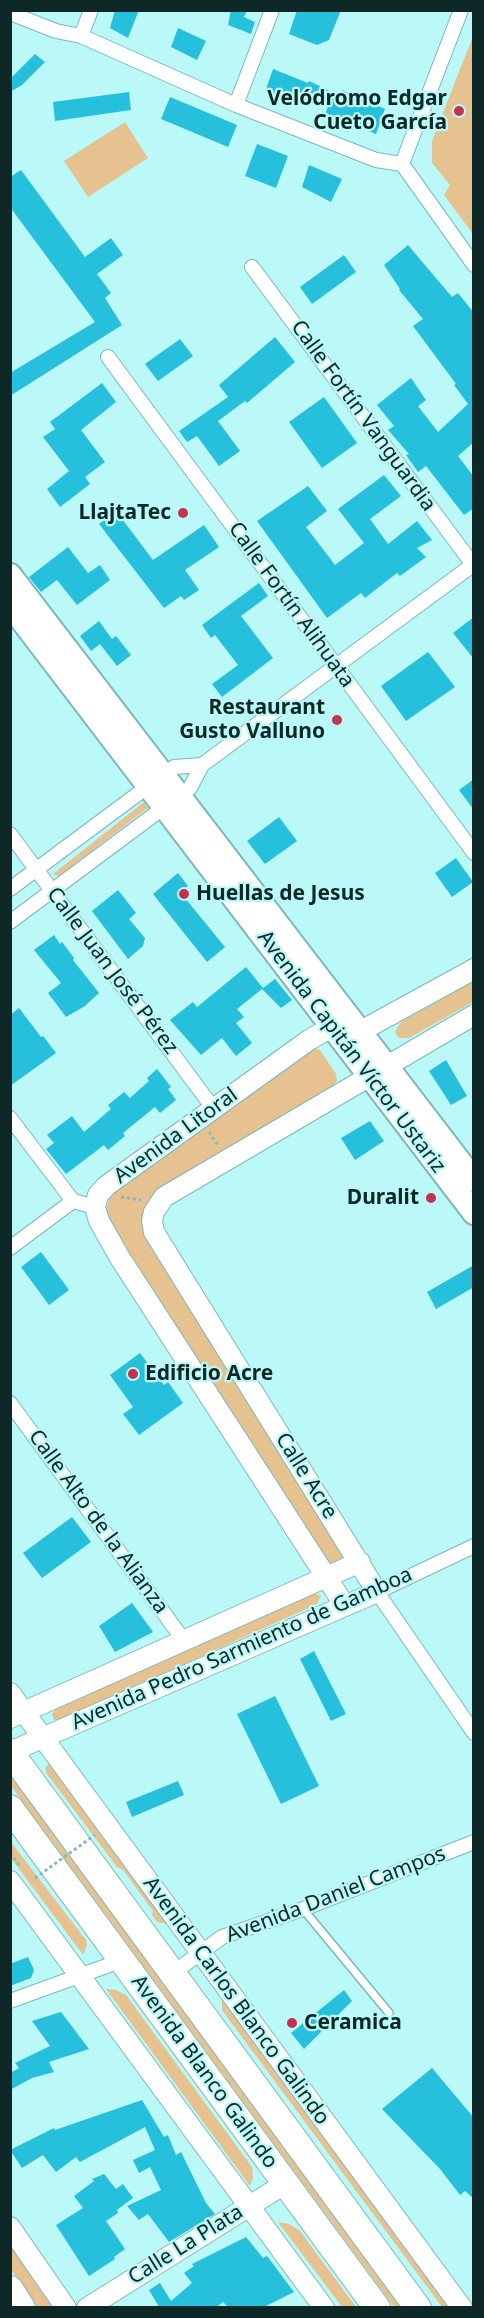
<!DOCTYPE html>
<meta charset="utf-8">
<style>
body{margin:0}
#map{position:relative;width:484px;height:2318px;overflow:hidden;background:#bbf9f8;font-family:"Noto Sans",sans-serif}
canvas{display:block}
.frame{position:absolute;inset:0;border:12px solid #0e2727;pointer-events:none}
</style>
<div id="map">
<canvas width="484" height="2318"></canvas>
<div class="frame"></div>
</div>
<script>
const ctx = document.querySelector('canvas').getContext('2d');
ctx.lineJoin = 'round';
function fillPath(path, color) {
  ctx.fillStyle = color;
  ctx.fill(path, 'evenodd');
}
function shape(rows) {
  const path = new Path2D();
  for (const r of rows) {
    path.moveTo(r[0], r[1]);
    for (let i = 2; i < r.length; i += 2) path.lineTo(r[i], r[i + 1]);
  }
  return path;
}
function trace(path, color, width, dash) {
  ctx.strokeStyle = color;
  ctx.lineWidth = width;
  ctx.lineCap = dash ? 'butt' : 'round';
  ctx.setLineDash(dash || []);
  ctx.stroke(path);
}
function write(font, color, halo, rows, align = 'center') {
  ctx.font = font + ' "Noto Sans",sans-serif';
  ctx.lineWidth = 4.5;
  ctx.setLineDash([]);
  ctx.textBaseline = 'middle';
  ctx.strokeStyle = halo;
  ctx.fillStyle = color;
  for (const [text, x, y, turn = 0] of rows) {
    ctx.save();
    ctx.translate(x, y);
    ctx.rotate((+turn || 0) * Math.PI / 180);
    ctx.textAlign = isNaN(turn) ? turn : align;
    if (halo) ctx.strokeText(text, 0, 0);
    ctx.fillText(text, 0, 0);
    ctx.restore();
  }
}
fillPath(shape([
 [473,36,473,234,444,195,450,185,432,163,432,141],
 [125,122,148,158,88,197,64,161],
 [144,802,148,808,145,810,59,876,53,874],
 [473,981,473,1002,409,1038,399,1038,395,1032,401,1022],
 [313,1047,320,1050,336,1074,337,1080,334,1085,158,1192,147,1205,144,1215,343,1553,342,1560,333,1565,327,1562,111,1227,106,1211,110,1194],
 [311,1592,321,1596,317,1604,63,1719,54,1720,52,1714,57,1707],
 [49,1764,168,1924,157,1922,152,1915,153,1911,123,1870,117,1867,47,1774,45,1768],
 [10,1774,405,2307,394,2307,11,1786],
 [11,1842,86,1940,87,1945,83,1955,11,1858],
 [106,1989,116,1990,126,1995,252,2167,253,2178,250,2186],
 [222,1998,451,2307,442,2307,222,2010],
 [278,2222,289,2224,300,2231,356,2307,342,2307],
 [10,2244,54,2307,37,2307,11,2269]
]), '#e6c291');
fillPath(shape([
 [115,10,139,10,128,38,110,28],
 [231,10,247,10,244,17,255,22,251,34,228,25],
 [297,10,341,10,329,40,317,45,289,34],
 [178,28,206,41,197,60,171,47],
 [35,54,45,62,22,85,10,92,10,79],
 [273,69,308,83,309,81,340,96,342,90,385,109,376,134,351,124,348,132,330,124,332,119,325,115,329,103,311,97,307,107,292,100,291,103,266,89],
 [129,92,131,110,55,121,53,102],
 [170,97,237,125,228,147,161,119],
 [257,144,288,156,276,188,245,176],
 [309,165,342,179,331,202,302,187],
 [21,170,85,257,111,238,123,255,97,274,111,293,105,298,122,325,10,396,10,373,95,322,10,207,10,177],
 [408,245,452,297,458,293,474,313,474,442,458,456,474,477,474,508,464,515,426,466,418,472,406,455,409,454,388,430,394,426,377,405,411,378,426,400,418,406,438,432,468,404,454,385,456,384,413,326,423,319,399,290,400,289,384,265],
 [344,255,356,272,312,304,300,287],
 [275,337,295,362,247,403,245,401,218,421,240,451,219,466,197,436,187,442,179,431,228,397,219,385],
 [180,339,193,356,158,381,145,364],
 [102,383,116,402,81,430,105,462,85,477,90,484,60,507,47,489,69,471,43,437,55,429,50,422],
 [324,397,357,443,322,468,289,422],
 [384,475,401,496,370,519,388,544,417,521,432,540,417,548,426,557,400,576,397,573,365,598,361,593,327,618,257,521,308,486,327,511,306,527,335,565,364,543,338,509],
 [116,511,153,560,204,525,219,547,185,570,199,590,184,600,181,596,164,608,99,524],
 [68,547,88,573,100,565,110,580,77,605,57,580,41,592,29,577],
 [259,583,268,596,241,616,273,658,222,697,212,684,238,665,215,635,211,638,202,625],
 [474,617,474,659,453,633],
 [99,621,112,639,116,636,131,655,117,666,100,644,91,651,80,636],
 [428,652,455,687,406,721,381,686],
 [474,779,474,810,459,790],
 [279,817,297,841,265,864,247,841],
 [456,858,473,882,452,897,435,873],
 [178,873,188,886,180,892,225,947,207,962,153,894],
 [118,890,136,913,129,919,145,938,143,946,128,959,92,911],
 [54,935,60,944,62,942,74,958,73,960,99,993,85,1006,66,1017,48,993,61,983,34,950],
 [246,967,263,988,275,979,292,1000,281,1008,262,989,237,1009,244,1017,236,1023,252,1043,236,1056,222,1038,201,1055,170,1020,193,1002,197,1007],
 [19,1008,41,1037,43,1036,56,1053,10,1086,10,1015],
 [446,1060,467,1096,451,1105,429,1071],
 [157,1069,171,1087,168,1089,176,1100,160,1113,155,1107,123,1133,125,1136,108,1150,104,1145,66,1174,46,1149,54,1143,47,1135,72,1116,84,1132,111,1109,108,1105,124,1092,130,1098,149,1081,147,1078],
 [370,1121,384,1141,355,1160,341,1138],
 [41,1252,69,1290,49,1305,21,1267],
 [474,1265,474,1287,436,1309,427,1292],
 [140,1353,164,1385,168,1382,183,1403,139,1435,123,1414,133,1407,110,1375],
 [72,1517,91,1542,42,1578,23,1553],
 [132,1603,153,1632,115,1652,99,1626],
 [314,1651,346,1714,331,1721,300,1659],
 [275,1696,319,1786,281,1804,237,1714],
 [178,1781,184,1795,132,1817,126,1802],
 [28,1957,34,1970,31,1978,10,1986,10,1964],
 [344,1990,352,2001,304,2049,291,2033],
 [61,2012,89,2049,49,2062,54,2072,32,2078,10,2090,10,2073,19,2068,15,2063,50,2046,32,2021],
 [432,2068,474,2118,474,2199,465,2191,460,2195,440,2169,382,2109],
 [142,2100,164,2137,168,2135,176,2155,181,2152,206,2203,215,2214,169,2242,148,2214,139,2220,127,2206,161,2190,150,2167,139,2173,133,2160,155,2150,145,2127,80,2162,76,2157,56,2172,43,2155,22,2168,10,2150,54,2128,55,2130],
 [104,2174,116,2189,123,2184,133,2198,117,2210,118,2213,106,2221,125,2249,114,2257,115,2259,89,2276,56,2225,83,2208,74,2196,94,2181,92,2179],
 [246,2237,263,2258,267,2256,294,2292,264,2307,228,2307,223,2302,217,2307,159,2307,149,2290,160,2283,171,2301,192,2283,184,2273,194,2266,192,2264]
]), '#26c0dd');
const lane = shape([
 [303,1909,389,2013]
]);
const street = shape([
 [461,10,402,164,474,265],
 [10,13,56,31,81,36,236,105,376,160,402,164],
 [81,36,91,10],
 [236,105,272,10],
 [252,267,474,566],
 [108,357,474,853],
 [10,834,213,1108],
 [10,889,174,767,202,765],
 [10,922,190,788,202,765,474,564],
 [10,1118,73,1201],
 [10,1248,73,1201,95,1207],
 [10,1403,185,1642],
 [474,1546,377,1592,474,1733],
 [173,1973,222,1937,303,1909,474,1842],
 [10,2001,123,1960]
]);
const secondary = shape([
 [344,1020,309,1040,106,1186,98,1195,95,1207,99,1221,120,1258,345,1606],
 [361,1031,474,969],
 [10,1693,462,2308],
 [10,1718,360,1562],
 [10,1752,377,1592,154,1232,152,1221,154,1212,164,1197,474,1015],
 [10,1881,324,2308],
 [10,2227,66,2308],
 [87,2308,286,2183]
]);
const primary = shape([
 [10,575,474,1180],
 [10,605,474,1213]
]);
const highway = shape([
 [10,1752,418,2308],
 [10,1808,377,2308],
 [10,2289,22,2308]
]);
trace(lane, '#7cb8b7', 10);
trace(street, '#7cb8b7', 16);
trace(secondary, '#7cb8b7', 22);
trace(primary, '#7cb8b7', 26);
trace(highway, '#7cb8b7', 28);
trace(shape([
 [209,1132,219,1147],
 [121,1197,141,1200],
 [10,1853,19,1865]
]), '#86b9b8', 3, [3, 3]);
trace(lane, '#fff', 7);
trace(street, '#fff', 14);
trace(secondary, '#fff', 20);
trace(primary, '#fff', 22);
trace(highway, '#fff', 26);
trace(shape([
 [35,1878,95,1835]
]), '#86b9b8', 3, [3, 3]);
for (const [x, y, r, color] of [
 [459,111,6,"#c3324e"],
 [183,513,6,"#c3324e"],
 [337,720,6,"#c3324e"],
 [184,894,6,"#c3324e"],
 [431,1198,6,"#c3324e"],
 [133,1374,6,"#c3324e"],
 [292,2023,6,"#c3324e"]
]) {
  const dot = new Path2D();
  dot.arc(x, y, r, 0, 2 * Math.PI);
  ctx.fillStyle = color;
  ctx.fill(dot);
  trace(dot, '#bbf9f8', 2);
}
write('bold 21px', '#0e2727', '#bbf9f8', [
 ["Velódromo Edgar",447,99],
 ["Cueto García",447,123],
 ["LlajtaTec",171,513],
 ["Restaurant",325,708],
 ["Gusto Valluno",325,732],
 ["Huellas de Jesus",196,894,"left"],
 ["Duralit",419,1198],
 ["Edificio Acre",145,1374,"left"],
 ["Ceramica",304,2023,"left"]
], 'right');
write('21px', '#0e2727', '#bbf9f8', [
 ["Calle Fortín Vanguardia",363,416,54],
 ["Calle Fortín Alihuata",291,605,54],
 ["Calle Juan José Pérez",112,971,53],
 ["Avenida Capitán Víctor Ustariz",351,1052,53],
 ["Avenida Litoral",176,1136,-36],
 ["Calle Acre",306,1476,58],
 ["Calle Alto de la Alianza",98,1522,54],
 ["Avenida Pedro Sarmiento de Gamboa",242,1649,-24],
 ["Avenida Daniel Campos",336,1895,-21],
 ["Avenida Carlos Blanco Galindo",236,2001,54],
 ["Avenida Blanco Galindo",204,2072,54],
 ["Calle La Plata",186,2245,-32]
]);
</script>
